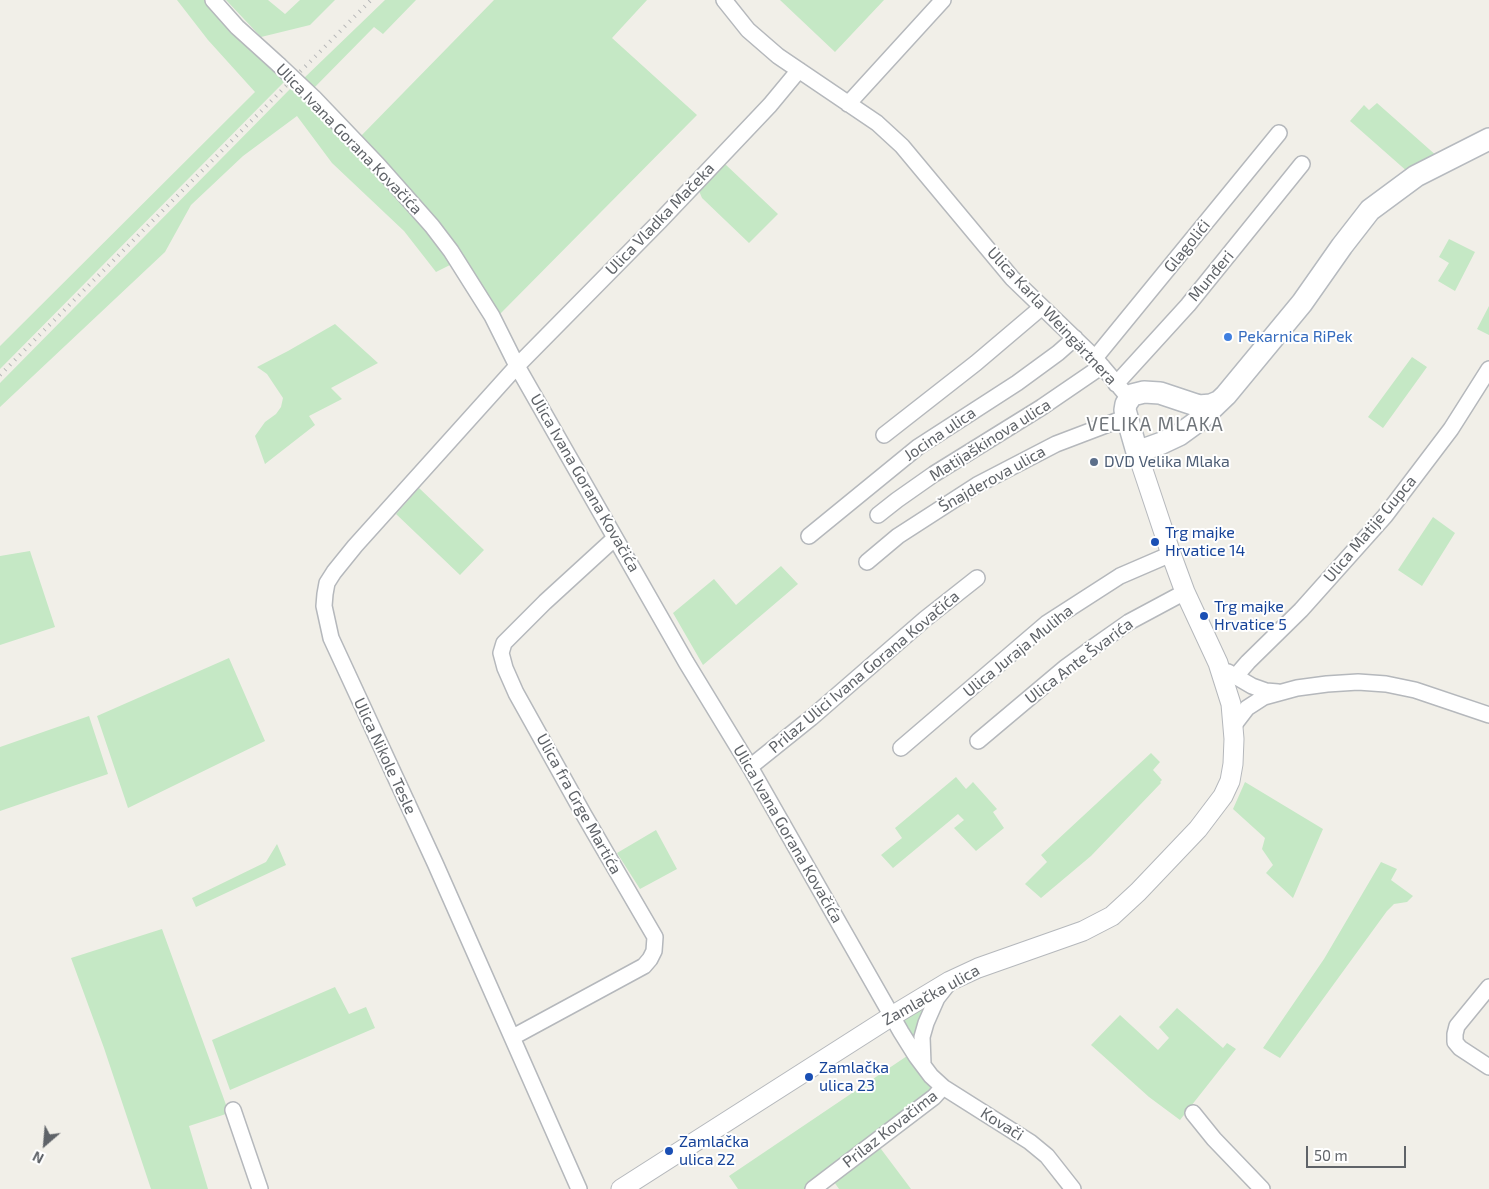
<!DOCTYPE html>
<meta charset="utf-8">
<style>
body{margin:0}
#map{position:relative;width:1489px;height:1189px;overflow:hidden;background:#f1efe8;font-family:"Exo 2",sans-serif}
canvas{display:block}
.north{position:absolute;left:20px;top:1119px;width:50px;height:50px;-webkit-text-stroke:4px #fff;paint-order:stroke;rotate:207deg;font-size:14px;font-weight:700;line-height:20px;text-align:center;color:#5f6368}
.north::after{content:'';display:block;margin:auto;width:18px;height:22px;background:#5f6368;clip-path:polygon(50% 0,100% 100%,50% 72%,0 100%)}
.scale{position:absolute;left:1306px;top:1146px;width:100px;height:22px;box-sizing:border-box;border:2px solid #5f6368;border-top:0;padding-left:6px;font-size:15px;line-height:18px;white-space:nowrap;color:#5f6368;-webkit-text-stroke:4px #fff;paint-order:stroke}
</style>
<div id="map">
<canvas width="1489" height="1189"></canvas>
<div class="north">N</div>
<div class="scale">50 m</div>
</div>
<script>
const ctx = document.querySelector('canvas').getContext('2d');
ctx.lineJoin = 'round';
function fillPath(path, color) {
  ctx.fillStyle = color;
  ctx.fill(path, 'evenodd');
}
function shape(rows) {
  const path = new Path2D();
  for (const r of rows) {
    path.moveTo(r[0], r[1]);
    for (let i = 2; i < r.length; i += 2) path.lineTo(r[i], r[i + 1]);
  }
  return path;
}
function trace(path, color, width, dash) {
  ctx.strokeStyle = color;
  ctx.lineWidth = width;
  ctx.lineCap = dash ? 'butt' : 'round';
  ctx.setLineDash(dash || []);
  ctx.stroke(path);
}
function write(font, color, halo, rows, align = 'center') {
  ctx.font = font + ' "Exo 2",sans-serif';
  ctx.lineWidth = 4;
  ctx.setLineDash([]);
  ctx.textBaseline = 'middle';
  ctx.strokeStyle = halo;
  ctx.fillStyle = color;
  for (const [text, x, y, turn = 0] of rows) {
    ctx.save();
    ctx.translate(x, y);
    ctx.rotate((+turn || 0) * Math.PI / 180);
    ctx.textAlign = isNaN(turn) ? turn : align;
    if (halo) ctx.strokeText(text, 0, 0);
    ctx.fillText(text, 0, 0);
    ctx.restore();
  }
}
fillPath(shape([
 [177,0,207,0,285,81,0,369,0,346,255,92,208,40],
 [226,0,268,0,285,14,300,0,335,0,310,25,261,37],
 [385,0,416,0,383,34,374,27,311,91,302,80],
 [494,0,647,0,612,38,697,115,500,314,463,258,359,138],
 [780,0,884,0,835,52],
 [291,88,405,201,452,264,436,272,404,231,332,163,297,116,243,156,191,205,165,252,0,407,0,383],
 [1377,103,1438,157,1409,173,1350,121,1364,105,1369,110],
 [725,164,778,214,749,243,702,198,699,191],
 [1449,239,1475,252,1455,291,1438,281,1449,263,1439,257],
 [1489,306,1489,335,1477,329],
 [335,324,378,363,331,388,342,399,309,416,315,425,265,464,255,436,265,422,276,414,281,407,283,398,267,374,257,367,288,351],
 [1412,357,1427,367,1383,428,1368,417],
 [419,488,484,550,460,575,396,514],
 [1433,517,1455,533,1422,586,1398,570],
 [30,551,55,627,0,645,0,556],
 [781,566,798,584,703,665,673,613,714,579,736,605],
 [229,658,265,741,128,808,97,716],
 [89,716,108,774,0,811,0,747],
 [1151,753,1160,762,1153,770,1162,780,1160,782,1161,783,1091,856,1041,898,1025,884,1047,862,1041,855],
 [956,777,966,789,973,782,997,809,993,812,1004,828,976,851,954,828,964,820,958,814,893,868,881,855,902,838,895,828],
 [1245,782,1323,829,1293,898,1266,873,1273,865,1262,849,1265,838,1233,809],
 [656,830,677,869,640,889,617,853],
 [277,844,286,865,196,907,192,898,266,862],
 [1381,862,1397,869,1391,880,1413,896,1407,902,1394,904,1387,911,1280,1058,1263,1048,1324,959],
 [162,929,229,1113,189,1126,208,1189,151,1189,104,1048,71,958],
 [335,987,349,1014,366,1007,375,1028,230,1090,212,1040],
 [925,1006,919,1022,916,1047,900,1020],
 [1177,1008,1223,1048,1227,1043,1236,1049,1180,1120,1149,1097,1091,1045,1120,1015,1158,1050,1169,1038,1159,1027],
 [907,1056,913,1066,928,1079,931,1087,930,1093,925,1099,804,1189,738,1189,729,1176],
 [878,1145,911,1189,839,1189,832,1179]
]), '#c5e8c5');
const minor = shape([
 [213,0,237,27,279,65],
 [724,0,748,30,778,56,877,123,902,146,1012,278,1095,358,1129,398],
 [314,98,378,165,432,226,451,251,492,316,517,366,686,662,750,767,901,1032,916,1056,931,1076,943,1087,1030,1142,1047,1156,1073,1189],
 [848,104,943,0],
 [1095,358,1279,133],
 [1116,384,1188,305,1302,164],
 [884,435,976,363,1042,307],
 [878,515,897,500,934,474,1042,407,1102,366],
 [809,536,918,447,1017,383,1058,353,1075,338],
 [867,562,898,536,977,485,1056,444,1127,417],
 [1228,672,1252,686,1266,691,1278,692],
 [1235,677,1248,662,1301,610,1385,516,1451,429,1489,369],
 [1234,725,1247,708,1264,697,1297,688,1327,684,1358,682,1386,684,1415,690,1489,715],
 [978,741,1066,667,1092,648,1129,622,1185,592],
 [901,748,1047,623,1120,576,1171,554],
 [750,767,811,718,925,619,977,578],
 [1489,987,1457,1026,1455,1034,1455,1042,1460,1048,1489,1067],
 [513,1037,644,966,650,959,654,951,655,937,584,815,516,693,505,668,501,653,504,643,545,602,615,538],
 [923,1064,922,1037,926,1023,937,998,948,984],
 [233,1110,260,1189],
 [1193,1113,1214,1139,1262,1189],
 [579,1189,435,863,331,638,324,606,325,594,327,583,334,572,355,546,517,366,660,221,770,105,799,70],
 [813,1189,934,1097,943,1087]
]);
const tertiary = shape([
 [621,1189,892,1016,950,981,978,968,1083,931,1112,916,1138,892,1198,829,1223,796,1230,781,1233,764,1234,739,1231,704,1218,663,1185,592,1171,554,1137,452]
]);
const secondary = shape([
 [1218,402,1211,405,1199,406,1160,393,1144,392,1132,395,1126,404,1125,410,1137,452,1162,443,1179,435,1201,419,1226,395,1302,303,1342,246,1370,210,1416,176,1489,139]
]);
trace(minor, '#b5b8bc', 18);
trace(tertiary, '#b5b8bc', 21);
trace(secondary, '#b6babf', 24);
trace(minor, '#fff', 15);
trace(tertiary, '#fff', 19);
trace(secondary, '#fff', 21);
trace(shape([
 [0,375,371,0]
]), '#b6b7b8', 4, [1, 6]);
const minorBridge = shape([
 [279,65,314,98]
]);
trace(minorBridge, '#b5b8bc', 18, []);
trace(minorBridge, '#fff', 15);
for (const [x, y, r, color] of [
 [1228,337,5,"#3f7fe0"],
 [1094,462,5,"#5c6f8a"],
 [1155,542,5,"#1a4fb4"],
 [1204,616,5,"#1a4fb4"],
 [809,1077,5,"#1a4fb4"],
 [669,1151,5,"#1a4fb4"]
]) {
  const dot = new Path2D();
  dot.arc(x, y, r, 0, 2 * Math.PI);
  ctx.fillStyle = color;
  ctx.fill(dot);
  trace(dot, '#fff', 2);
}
write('16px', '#5f6368', '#fff', [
 ["Ulica Ivana Gorana Kovačića",349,139,46],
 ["Ulica Vladka Mačeka",660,219,-46],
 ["Glagolići",1187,246,-51],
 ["Munđeri",1211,276,-50],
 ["Ulica Karla Weingärtnera",1052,316,47],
 ["Jocina ulica",940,434,-34],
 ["Matijaškinova ulica",990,440,-32],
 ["Šnajderova ulica",992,479,-29],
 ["Ulica Ivana Gorana Kovačića",585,483,60],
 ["Ulica Matije Gupca",1370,529,-50],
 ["Ulica Juraja Muliha",1018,651,-39],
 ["Ulica Ante Švarića",1079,661,-37],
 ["Prilaz Ulici Ivana Gorana Kovačića",864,672,-40],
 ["Ulica Nikole Tesle",385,756,65],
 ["Ulica fra Grge Martića",579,804,61],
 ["Ulica Ivana Gorana Kovačića",788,834,60],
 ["Zamlačka ulica",931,995,-29],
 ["Kovači",1002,1124,32],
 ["Prilaz Kovačima",890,1129,-38]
]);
write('16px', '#366cbe', '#fff', [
 ["Pekarnica RiPek",1238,337]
], 'left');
write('16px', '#4e5e75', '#fff', [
 ["DVD Velika Mlaka",1104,462]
], 'left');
write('16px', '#164399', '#fff', [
 ["Trg majke",1165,533],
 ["Hrvatice 14",1165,551],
 ["Trg majke",1214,607],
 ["Hrvatice 5",1214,625],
 ["Zamlačka",819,1068],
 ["ulica 23",819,1086],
 ["Zamlačka",679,1142],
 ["ulica 22",679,1160]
], 'left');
ctx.letterSpacing = '1px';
write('19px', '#70757a', '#fff', [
 ["VELIKA MLAKA",1155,425]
]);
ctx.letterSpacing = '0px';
</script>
